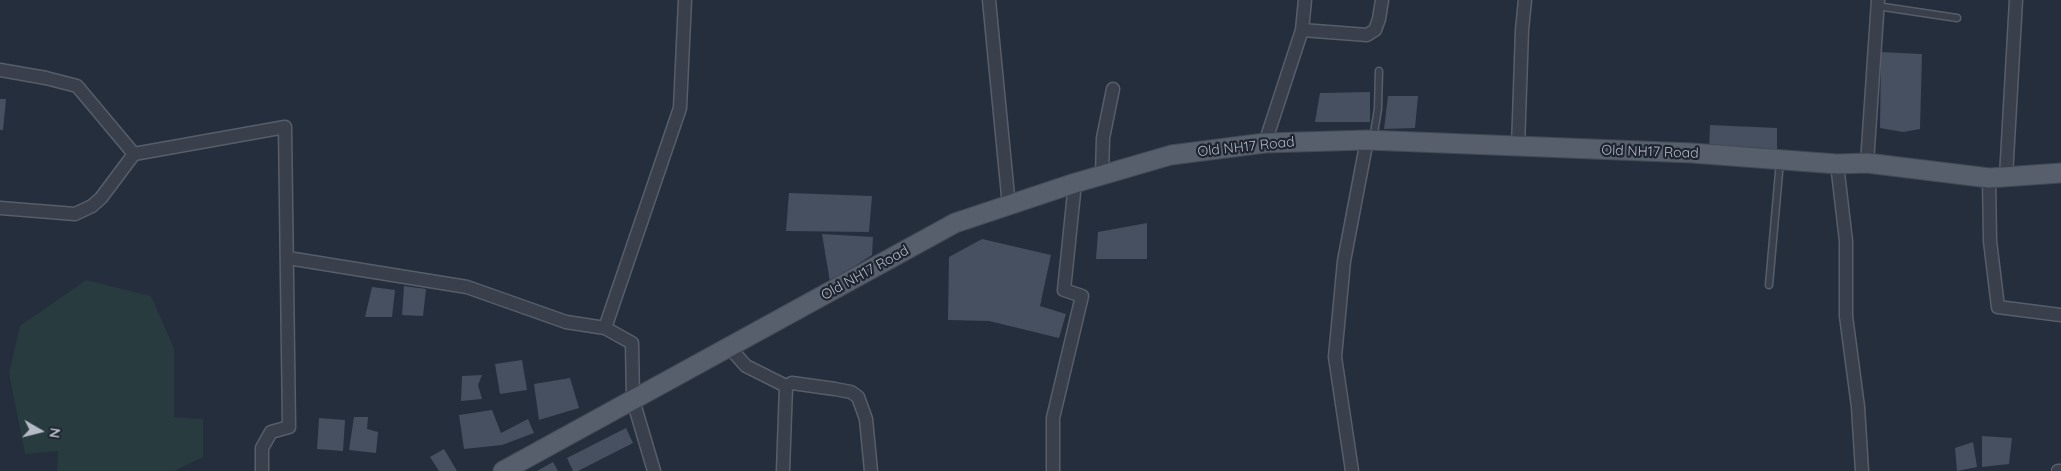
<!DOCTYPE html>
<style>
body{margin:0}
#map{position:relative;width:2061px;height:471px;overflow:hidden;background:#252e3c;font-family:Quicksand,sans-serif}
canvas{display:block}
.north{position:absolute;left:15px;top:406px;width:50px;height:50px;-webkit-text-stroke:4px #1e2531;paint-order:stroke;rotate:98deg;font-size:14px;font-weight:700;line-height:20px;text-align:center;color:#b4bbc7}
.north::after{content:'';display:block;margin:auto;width:18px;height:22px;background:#b4bbc7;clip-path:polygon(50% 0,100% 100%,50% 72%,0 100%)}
</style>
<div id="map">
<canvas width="2061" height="471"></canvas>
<div class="north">N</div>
</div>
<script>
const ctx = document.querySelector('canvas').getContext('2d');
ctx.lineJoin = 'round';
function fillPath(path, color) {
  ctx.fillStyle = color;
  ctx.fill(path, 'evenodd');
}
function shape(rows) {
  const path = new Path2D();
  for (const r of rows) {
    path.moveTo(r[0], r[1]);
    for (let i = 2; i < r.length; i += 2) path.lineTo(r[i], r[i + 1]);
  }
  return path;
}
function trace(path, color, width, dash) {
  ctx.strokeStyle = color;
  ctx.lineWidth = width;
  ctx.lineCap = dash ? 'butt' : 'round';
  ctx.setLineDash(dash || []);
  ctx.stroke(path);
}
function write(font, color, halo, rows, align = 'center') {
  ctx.font = font + ' Quicksand,sans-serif';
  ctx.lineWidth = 4.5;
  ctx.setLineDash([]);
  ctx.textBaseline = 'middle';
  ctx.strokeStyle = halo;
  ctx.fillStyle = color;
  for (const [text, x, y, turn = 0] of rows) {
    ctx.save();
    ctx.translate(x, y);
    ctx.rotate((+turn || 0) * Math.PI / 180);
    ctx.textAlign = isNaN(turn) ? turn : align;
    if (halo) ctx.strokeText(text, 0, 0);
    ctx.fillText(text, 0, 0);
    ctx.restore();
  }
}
fillPath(shape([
 [86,280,151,296,174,348,174,417,203,419,203,457,174,471,57,471,58,451,25,454,9,373,20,326]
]), '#283b3e');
fillPath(shape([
 [1881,52,1922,54,1920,129,1903,132,1880,128],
 [1370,92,1370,122,1315,122,1320,93],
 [1388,96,1418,96,1415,128,1384,129],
 [0,99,6,99,3,130,0,130],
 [1710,125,1777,128,1777,153,1709,150],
 [789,193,872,196,869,232,786,231],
 [1147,223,1147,259,1096,259,1098,232],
 [822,234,873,237,872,255,830,282],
 [982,239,1051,255,1040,306,1066,314,1059,338,989,321,948,320,949,257],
 [404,286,426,289,423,316,402,315],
 [372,287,395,290,392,317,365,317],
 [522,360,527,390,500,394,495,364],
 [482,375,478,385,482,399,461,401,462,376],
 [570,378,579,408,539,420,534,384],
 [492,410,501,433,528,419,534,433,502,445,464,449,459,415],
 [354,417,368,417,367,429,378,432,376,453,349,450],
 [319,418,345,420,343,451,317,449],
 [626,428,633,443,578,471,573,471,567,458],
 [1982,436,2012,438,2009,464,1982,467],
 [1973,442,1977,467,1957,471,1955,448],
 [444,449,457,471,439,471,430,457],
 [553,462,558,471,537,471]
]), '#465060');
const service = shape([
 [1877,6,1957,18],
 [1373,139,1378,109,1379,71],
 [1769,285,1780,161]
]);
const minor = shape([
 [989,0,1009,206],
 [1302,30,1367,35,1375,30,1379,19,1382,0],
 [0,70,46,78,77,86,134,154],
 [1265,143,1302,30,1305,0],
 [1518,147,1522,30,1525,0],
 [1867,163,1878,0],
 [1837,164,1846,241,1846,316,1858,407,1862,471],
 [1102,175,1103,138,1113,89],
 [2006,177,2016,0],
 [1989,178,1990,241,1998,307,2061,315],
 [0,208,75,214,92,206,101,198,134,154,285,127,289,427,271,432,262,448,262,471],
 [288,258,467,287,566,322,605,328],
 [729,347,746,366,786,386,792,383,835,389,851,392,858,397,866,419,871,471],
 [654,471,633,400,632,343,605,328,680,108,685,0],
 [783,471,786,386],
 [1053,471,1053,418,1082,296,1064,290,1075,183],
 [1352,471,1335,357,1344,261,1367,140],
 [2058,471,2061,471]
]);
const primary = shape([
 [503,471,955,223,1075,183,1171,155,1265,143,1367,140,1692,153,1837,164,1867,163,1989,178,2061,173]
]);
trace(service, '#575e6a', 9);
trace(minor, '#575e6a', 15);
trace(primary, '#424955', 21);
trace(service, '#39404c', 6);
trace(minor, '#39404c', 12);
trace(primary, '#575f6c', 19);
write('14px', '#b4bbc7', '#1e2531', [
 ["Old NH17 Road",1246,147,-6],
 ["Old NH17 Road",1650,152,2],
 ["Old NH17 Road",865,273,-29]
]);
</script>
